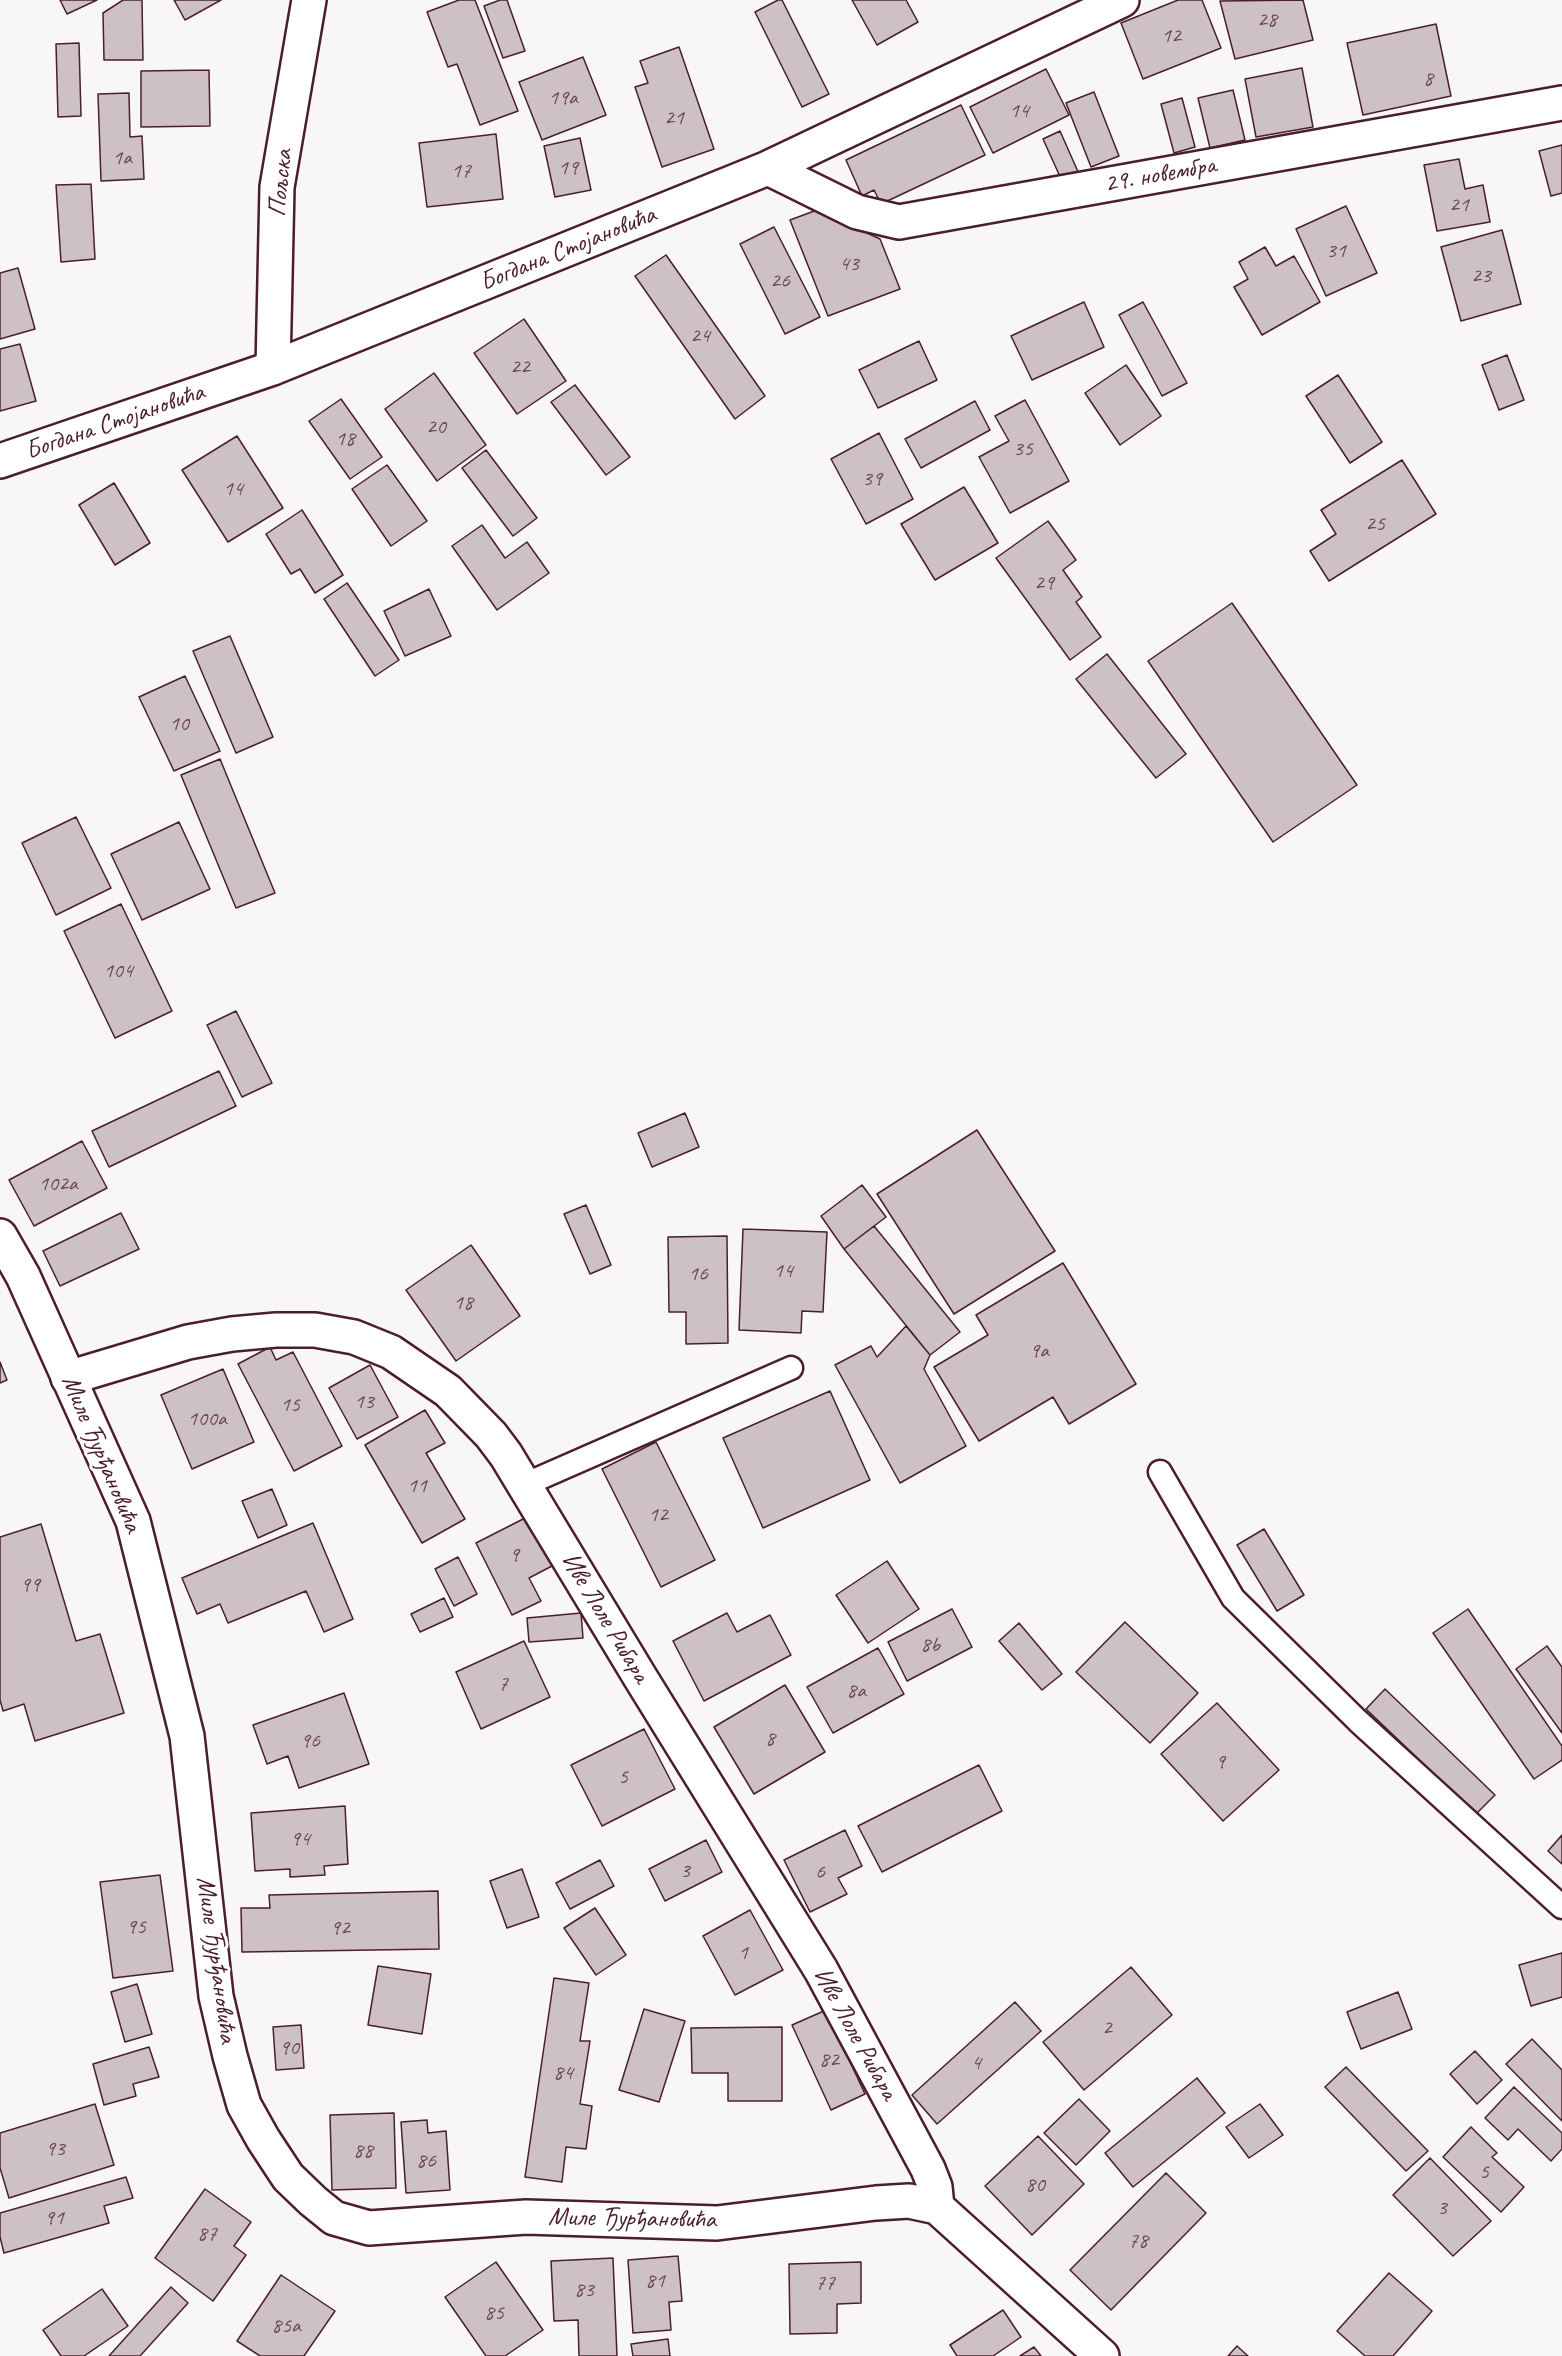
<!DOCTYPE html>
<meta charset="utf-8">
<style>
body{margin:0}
canvas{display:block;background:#f8f6f7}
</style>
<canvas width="1562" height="2356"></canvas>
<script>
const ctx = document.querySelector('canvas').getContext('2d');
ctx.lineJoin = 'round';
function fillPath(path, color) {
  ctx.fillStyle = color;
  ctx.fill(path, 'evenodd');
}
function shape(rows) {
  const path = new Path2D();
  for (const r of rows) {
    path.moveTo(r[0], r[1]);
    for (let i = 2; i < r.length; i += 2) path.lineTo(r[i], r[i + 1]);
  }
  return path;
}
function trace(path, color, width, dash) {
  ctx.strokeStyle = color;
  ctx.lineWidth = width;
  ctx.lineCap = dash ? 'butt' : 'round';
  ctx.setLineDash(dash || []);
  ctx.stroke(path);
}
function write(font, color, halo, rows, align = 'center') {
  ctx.font = font + ' Caveat,sans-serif';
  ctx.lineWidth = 6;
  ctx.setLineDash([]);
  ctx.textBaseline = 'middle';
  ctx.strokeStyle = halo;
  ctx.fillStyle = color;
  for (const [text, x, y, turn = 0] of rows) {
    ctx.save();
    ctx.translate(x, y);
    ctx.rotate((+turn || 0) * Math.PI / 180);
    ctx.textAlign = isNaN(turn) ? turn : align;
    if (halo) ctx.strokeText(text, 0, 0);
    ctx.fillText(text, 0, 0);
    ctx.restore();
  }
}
const building = shape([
 [60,0,97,0,67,14,60,0],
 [123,0,142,0,143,60,104,60,103,13,123,0],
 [174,0,221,0,185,20,174,0],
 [459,0,475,0,518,111,480,125,457,64,448,67,427,12,459,0],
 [500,0,507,0,525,51,503,58,484,6,500,0],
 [778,0,782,0,829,94,802,107,755,12,778,0],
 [852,0,906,0,918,22,877,45,852,0],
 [1178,0,1202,0,1221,48,1143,79,1121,23,1178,0],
 [1303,0,1313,40,1235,59,1220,1,1303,0],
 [1436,24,1451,96,1363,115,1347,43,1436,24],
 [79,43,81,116,58,117,56,44,79,43],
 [679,47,714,149,662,167,635,87,648,83,640,61,679,47],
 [583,57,606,115,542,140,519,82,583,57],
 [1302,68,1313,127,1256,137,1245,79,1302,68],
 [1046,69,1069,115,993,153,970,107,1046,69],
 [209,70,210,126,141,127,141,71,209,70],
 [1233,90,1245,140,1210,148,1198,98,1233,90],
 [1094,92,1119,156,1091,167,1066,103,1094,92],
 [129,93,130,137,142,136,144,179,101,181,98,94,129,93],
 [1182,98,1195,147,1174,153,1161,104,1182,98],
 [961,105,985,155,881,204,874,190,862,196,846,160,961,105],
 [1060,131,1079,174,1062,181,1043,139,1060,131],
 [496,134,503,199,427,207,419,143,496,134],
 [580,138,591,190,555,197,544,146,580,138],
 [1562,145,1562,193,1551,196,1539,151,1562,145],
 [1459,159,1465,189,1483,185,1490,222,1437,231,1424,165,1459,159],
 [91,184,95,259,61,262,56,185,91,184],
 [1346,206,1377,273,1326,296,1296,229,1346,206],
 [817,210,880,239,900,289,828,316,790,220,817,210],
 [774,227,820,317,785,334,740,244,774,227],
 [1502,230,1521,304,1461,321,1441,247,1502,230],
 [1265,247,1276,266,1294,256,1320,302,1262,335,1234,287,1248,279,1239,262,1265,247],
 [666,255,765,396,735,419,635,276,666,255],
 [18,268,35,329,0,339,0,273,18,268],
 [1084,302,1104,347,1032,380,1011,336,1084,302],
 [1143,302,1187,383,1162,396,1119,315,1143,302],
 [524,319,566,381,517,414,474,353,524,319],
 [919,341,937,380,878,408,859,370,919,341],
 [20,344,36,401,0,411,0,349,20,344],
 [1507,355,1524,400,1499,410,1482,365,1507,355],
 [1126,365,1161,416,1120,445,1085,393,1126,365],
 [434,373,486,445,437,481,385,409,434,373],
 [1338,375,1382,442,1350,463,1306,396,1338,375],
 [575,385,630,457,606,475,551,402,575,385],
 [341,399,382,457,350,479,309,421,341,399],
 [1025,400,1069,481,1010,513,979,457,1009,441,995,416,1025,400],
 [975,401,990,430,921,468,905,439,975,401],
 [879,433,913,499,866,524,831,459,879,433],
 [237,436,283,508,228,542,182,470,237,436],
 [486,450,537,518,513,536,462,468,486,450],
 [1402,460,1436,514,1329,581,1310,551,1336,534,1321,510,1402,460],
 [387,465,427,521,391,546,352,489,387,465],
 [114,483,150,543,115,565,79,505,114,483],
 [964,487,998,543,935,580,901,524,964,487],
 [302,510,343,575,315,593,300,569,291,574,266,534,302,510],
 [1048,521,1076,560,1063,570,1082,597,1076,602,1101,637,1070,660,996,558,1048,521],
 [482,525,505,558,527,542,549,573,497,610,452,546,482,525],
 [347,583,399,660,375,676,324,599,347,583],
 [429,589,451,636,405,656,384,611,429,589],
 [1232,603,1357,785,1273,842,1148,661,1232,603],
 [230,636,273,737,236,753,193,651,230,636],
 [1107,654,1186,754,1156,778,1076,679,1107,654],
 [185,676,220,751,174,771,139,697,185,676],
 [220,759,275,893,236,908,181,775,220,759],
 [76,817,111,888,56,915,22,843,76,817],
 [179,822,210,889,142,920,111,854,179,822],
 [121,904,172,1011,115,1038,64,931,121,904],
 [236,1011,272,1083,242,1097,207,1025,236,1011],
 [219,1071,236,1106,109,1167,92,1131,219,1071],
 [685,1113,699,1147,652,1167,638,1133,685,1113],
 [977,1130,1055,1251,954,1314,877,1194,977,1130],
 [82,1141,107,1188,34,1226,9,1180,82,1141],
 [862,1185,886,1217,844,1249,821,1216,862,1185],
 [586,1205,611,1265,590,1274,564,1214,586,1205],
 [121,1213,139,1249,60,1286,43,1251,121,1213],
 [874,1226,960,1332,930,1355,844,1249,874,1226],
 [743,1229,827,1232,823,1312,802,1311,801,1333,739,1330,743,1229],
 [727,1236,728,1343,686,1344,686,1312,669,1312,668,1237,727,1236],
 [471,1245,520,1316,456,1361,406,1290,471,1245],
 [1063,1263,1136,1384,1069,1424,1053,1397,979,1441,934,1367,988,1335,976,1315,1063,1263],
 [906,1326,930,1355,924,1369,966,1446,900,1483,835,1365,871,1346,877,1357,906,1326],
 [270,1347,276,1360,293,1352,342,1446,294,1471,238,1364,270,1347],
 [0,1362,7,1380,0,1383,0,1362],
 [370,1365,398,1417,357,1439,329,1388,370,1365],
 [223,1369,254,1442,192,1469,161,1395,223,1369],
 [830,1391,870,1480,763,1528,723,1438,830,1391],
 [425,1410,445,1443,426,1453,465,1519,422,1543,365,1445,425,1410],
 [656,1442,715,1560,661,1587,602,1469,656,1442],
 [272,1489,287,1525,258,1538,242,1501,272,1489],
 [527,1517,552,1566,529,1578,541,1601,512,1615,476,1543,527,1517],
 [313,1523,353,1619,324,1632,306,1591,228,1623,220,1604,197,1614,182,1578,313,1523],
 [41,1524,76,1641,100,1634,124,1713,35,1741,24,1704,3,1711,0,1700,0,1537,41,1524],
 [1264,1529,1304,1595,1277,1611,1237,1545,1264,1529],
 [458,1557,477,1594,454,1606,435,1569,458,1557],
 [887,1561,919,1609,868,1643,836,1595,887,1561],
 [444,1598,453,1617,420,1632,411,1614,444,1598],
 [952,1609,972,1647,907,1681,888,1642,952,1609],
 [1468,1609,1562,1746,1562,1760,1534,1779,1433,1633,1468,1609],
 [581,1613,583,1638,529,1642,527,1618,581,1613],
 [727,1613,737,1632,770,1615,791,1655,704,1701,673,1641,727,1613],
 [1125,1622,1198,1693,1150,1743,1076,1672,1125,1622],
 [1019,1623,1062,1674,1042,1690,999,1641,1019,1623],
 [524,1641,550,1697,481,1729,456,1672,524,1641],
 [1547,1646,1562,1667,1562,1733,1516,1669,1547,1646],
 [878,1648,904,1694,833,1733,807,1687,878,1648],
 [785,1685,825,1752,754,1794,714,1727,785,1685],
 [1385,1689,1495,1795,1476,1814,1366,1709,1385,1689],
 [344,1693,369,1764,299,1788,288,1756,267,1764,253,1725,344,1693],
 [1217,1703,1279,1770,1223,1821,1161,1754,1217,1703],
 [644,1729,675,1789,602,1826,571,1765,644,1729],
 [979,1765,1002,1811,882,1872,858,1826,979,1765],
 [345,1806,348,1864,324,1866,325,1875,290,1877,290,1869,255,1871,251,1813,345,1806],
 [845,1830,862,1866,838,1878,847,1894,810,1912,784,1860,845,1830],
 [1562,1835,1562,1864,1548,1851,1562,1835],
 [706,1840,722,1872,665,1901,649,1869,706,1840],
 [600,1860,614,1886,570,1909,556,1883,600,1860],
 [522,1869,539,1917,507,1928,490,1881,522,1869],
 [160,1875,173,1971,113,1978,100,1882,160,1875],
 [438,1891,439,1949,242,1952,241,1908,270,1908,269,1895,438,1891],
 [595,1908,626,1955,596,1975,564,1928,595,1908],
 [750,1910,783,1970,735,1995,703,1936,750,1910],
 [1562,1953,1562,1997,1531,2006,1519,1965,1562,1953],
 [378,1966,431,1974,422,2034,368,2025,378,1966],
 [1131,1967,1172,2015,1084,2090,1043,2042,1131,1967],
 [554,1978,589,1983,580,2041,590,2041,580,2104,592,2106,586,2149,566,2147,562,2182,525,2177,554,1978],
 [137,1984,152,2034,125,2042,111,1992,137,1984],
 [1398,1992,1412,2029,1361,2049,1347,2012,1398,1992],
 [1015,2002,1041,2031,937,2124,912,2095,1015,2002],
 [644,2009,685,2021,659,2102,619,2090,644,2009],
 [826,2010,865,2094,831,2110,792,2025,826,2010],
 [301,2025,304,2068,276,2070,273,2027,301,2025],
 [782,2027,782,2101,728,2101,728,2073,692,2073,691,2028,782,2027],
 [1532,2039,1562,2070,1562,2121,1506,2064,1532,2039],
 [149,2047,159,2077,133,2084,136,2096,104,2105,93,2064,149,2047],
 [1475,2051,1502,2080,1477,2104,1450,2074,1475,2051],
 [1346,2067,1428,2151,1406,2171,1325,2087,1346,2067],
 [1197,2078,1225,2113,1133,2187,1105,2153,1197,2078],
 [1514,2087,1562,2133,1562,2149,1551,2161,1518,2129,1508,2140,1485,2118,1514,2087],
 [1079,2099,1110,2131,1076,2165,1044,2133,1079,2099],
 [95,2104,114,2165,9,2198,0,2168,0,2133,95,2104],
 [1260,2104,1283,2135,1249,2158,1226,2127,1260,2104],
 [394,2113,396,2188,332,2190,330,2115,394,2113],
 [427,2120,428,2133,446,2131,450,2190,406,2193,401,2122,427,2120],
 [1471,2127,1497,2153,1492,2157,1524,2187,1501,2212,1443,2157,1471,2127],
 [1038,2136,1084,2184,1032,2235,985,2186,1038,2136],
 [1430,2158,1491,2221,1453,2256,1393,2195,1430,2158],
 [1166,2173,1206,2213,1111,2310,1070,2270,1166,2173],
 [126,2177,133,2198,104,2206,109,2223,4,2253,0,2237,0,2213,126,2177],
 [205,2189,251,2222,234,2246,246,2255,213,2301,155,2258,205,2189],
 [678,2256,682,2301,669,2302,671,2330,633,2333,628,2260,678,2256],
 [613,2258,617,2356,579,2356,578,2320,554,2321,551,2261,613,2258],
 [496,2262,543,2330,505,2356,486,2356,445,2297,496,2262],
 [861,2262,861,2303,837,2304,837,2333,790,2334,789,2264,861,2262],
 [1389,2273,1432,2311,1393,2356,1365,2356,1337,2331,1389,2273],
 [281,2275,335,2311,304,2356,260,2356,237,2341,281,2275],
 [171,2287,188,2303,140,2356,109,2356,171,2287],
 [102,2289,128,2326,84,2356,61,2356,43,2330,102,2289],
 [1003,2310,1021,2337,993,2356,957,2356,950,2345,1003,2310],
 [668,2339,670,2356,633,2356,631,2344,668,2339],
 [1237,2346,1248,2356,1228,2356,1237,2346],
 [1034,2347,1041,2356,1020,2356,1034,2347]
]);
fillPath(building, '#cdc1c4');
trace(building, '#4a1f2b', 1.5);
const service = shape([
 [1160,1472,1233,1598,1358,1721,1562,1907],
 [524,1485,791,1368]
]);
const minor = shape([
 [768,168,857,212,899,222,1562,103],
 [273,368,277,187,309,0],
 [0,461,273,368,768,168,1122,0],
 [68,1378,188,1342,232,1334,276,1330,315,1330,354,1337,391,1352,448,1391,491,1435,506,1455,640,1677,821,1970,928,2169,935,2187,937,2207]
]);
const tertiary = shape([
 [0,1236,23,1276,133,1521,187,1736,216,1996,230,2056,244,2105,263,2139,288,2177,313,2201,334,2218,369,2228,526,2217,717,2223,876,2203,909,2201,937,2207,1102,2356]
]);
trace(service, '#4a1f2b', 27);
trace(minor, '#4a1f2b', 38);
trace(tertiary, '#4a1f2b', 38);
trace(service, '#fff', 22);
trace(minor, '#fff', 33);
trace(tertiary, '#fff', 33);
write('22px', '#6b4851', null, [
 ["28",1267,20],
 ["12",1171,36],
 ["8",1428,79],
 ["19a",563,98],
 ["14",1019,111],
 ["21",674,118],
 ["1a",122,158],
 ["19",568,168],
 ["17",461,171],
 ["21",1459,205],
 ["31",1336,251],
 ["43",849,264],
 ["23",1481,276],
 ["26",780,281],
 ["24",700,336],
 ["22",520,367],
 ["20",436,427],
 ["18",345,439],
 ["35",1023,449],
 ["39",872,479],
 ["14",233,489],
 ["25",1375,524],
 ["29",1044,583],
 ["10",179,724],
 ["104",118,971],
 ["102a",58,1184],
 ["14",783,1271],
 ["16",698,1274],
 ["18",463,1303],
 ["9a",1039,1351],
 ["13",364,1402],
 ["15",290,1405],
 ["100a",207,1419],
 ["11",417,1486],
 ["12",658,1515],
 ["9",514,1555],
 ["99",30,1585],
 ["8b",930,1645],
 ["7",503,1684],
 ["8a",856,1691],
 ["8",770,1739],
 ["96",310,1741],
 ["9",1220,1762],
 ["5",623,1777],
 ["94",300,1839],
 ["3",685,1871],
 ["6",820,1872],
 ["95",136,1927],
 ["92",340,1928],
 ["1",743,1953],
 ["2",1107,2028],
 ["90",289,2048],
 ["82",829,2060],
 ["4",976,2063],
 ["84",563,2073],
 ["93",55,2149],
 ["88",363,2151],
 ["86",426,2161],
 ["5",1484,2172],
 ["80",1035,2185],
 ["3",1442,2208],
 ["91",54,2218],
 ["87",207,2234],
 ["78",1138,2241],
 ["81",655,2281],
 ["77",825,2283],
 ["83",584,2290],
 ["85",494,2313],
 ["85a",286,2326]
]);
write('26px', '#4a1f2b', '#fff', [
 ["29. новембра",1160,175,-10],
 ["Пољска",281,183,-84],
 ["Богдана Стојановића",568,249,-22],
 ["Богдана Стојановића",115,422,-19],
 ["Миле Ђурђановића",101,1454,67],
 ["Иве Лоле Рибара",605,1618,59],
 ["Миле Ђурђановића",216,1960,82],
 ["Иве Лоле Рибара",855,2034,61],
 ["Миле Ђурђановића",632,2219,1]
]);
</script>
